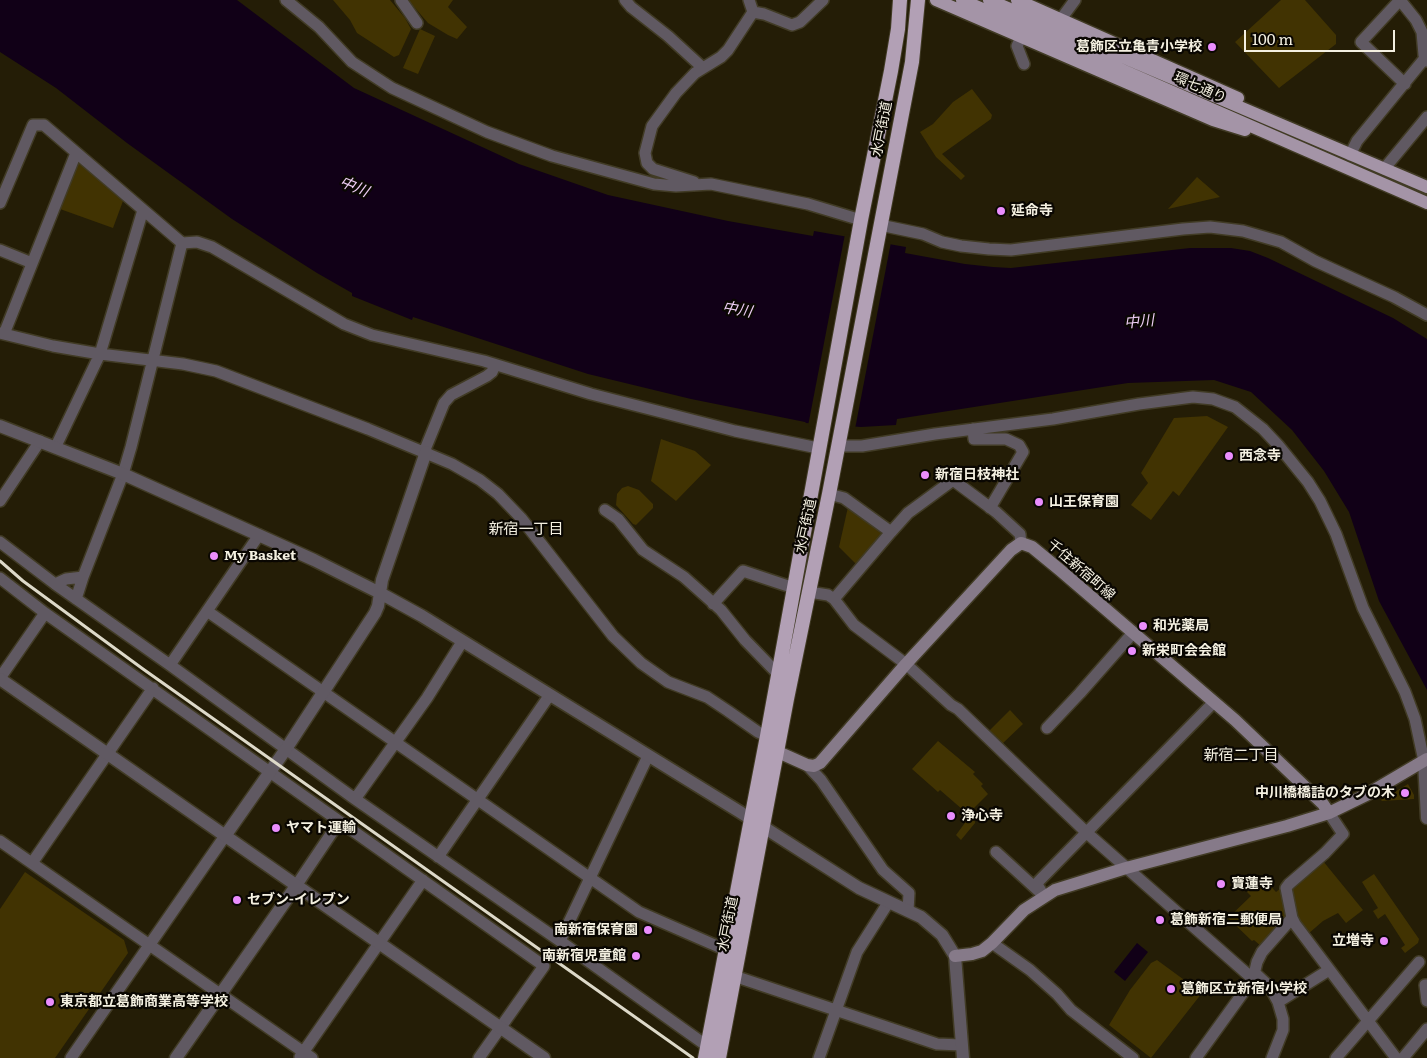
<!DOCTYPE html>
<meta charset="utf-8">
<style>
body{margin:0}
#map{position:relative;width:1427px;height:1058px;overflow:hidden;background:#241d06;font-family:Literata,serif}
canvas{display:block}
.scale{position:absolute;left:1244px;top:30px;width:151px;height:22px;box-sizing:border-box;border:2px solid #f4f0e1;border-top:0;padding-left:6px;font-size:15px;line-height:18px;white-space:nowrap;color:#f4f0e1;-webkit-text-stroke:4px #0a0702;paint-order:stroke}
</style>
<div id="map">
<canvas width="1427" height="1058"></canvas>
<div class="scale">100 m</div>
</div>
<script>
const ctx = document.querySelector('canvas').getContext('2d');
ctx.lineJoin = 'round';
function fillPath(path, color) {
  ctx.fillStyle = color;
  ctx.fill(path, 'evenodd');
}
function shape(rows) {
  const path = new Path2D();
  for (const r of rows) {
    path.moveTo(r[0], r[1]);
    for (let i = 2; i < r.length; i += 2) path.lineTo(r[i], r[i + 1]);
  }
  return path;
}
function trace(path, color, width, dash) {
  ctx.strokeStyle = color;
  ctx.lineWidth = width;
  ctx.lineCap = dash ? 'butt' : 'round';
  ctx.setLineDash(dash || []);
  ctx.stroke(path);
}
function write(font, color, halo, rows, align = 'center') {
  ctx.font = font + ' Literata,"Noto Sans JP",serif';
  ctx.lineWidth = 4.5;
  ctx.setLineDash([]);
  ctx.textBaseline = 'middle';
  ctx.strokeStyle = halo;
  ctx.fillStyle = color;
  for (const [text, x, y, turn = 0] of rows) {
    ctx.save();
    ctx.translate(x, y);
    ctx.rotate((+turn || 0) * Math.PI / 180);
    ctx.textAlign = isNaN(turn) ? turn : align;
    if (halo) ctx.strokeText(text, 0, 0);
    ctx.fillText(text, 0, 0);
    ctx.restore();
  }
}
fillPath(shape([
 [333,0,390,0,405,18,411,29,399,55,394,57,357,33,350,20],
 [408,0,453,0,448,7,467,27,457,39,448,35,428,23],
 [1281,0,1305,0,1336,35,1336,44,1279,88,1235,42],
 [420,29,435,36,418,74,403,68],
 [972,89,992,115,991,119,942,154,965,176,961,180,936,157,920,132,933,124,953,102],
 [77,163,80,163,123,201,113,228,60,209],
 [1197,177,1220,197,1168,209],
 [1207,416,1228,427,1179,496,1173,491,1151,520,1131,505,1148,483,1141,473,1174,418],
 [661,439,695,451,711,465,676,501,651,481],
 [628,486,639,490,653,504,653,508,636,525,633,524,616,505,617,494,622,488],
 [848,507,881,533,882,537,856,564,839,547],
 [1010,710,1023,724,1002,744,989,731],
 [938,741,975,772,973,774,983,784,981,786,988,794,973,809,975,823,961,840,956,835,970,816,940,790,938,792,912,769],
 [1408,784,1414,795,1414,799,1382,801,1381,800],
 [1323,861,1363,910,1346,923,1338,913,1323,921,1308,934,1298,920,1290,887],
 [25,872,124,940,128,953,55,1058,0,1058,0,909],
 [1374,874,1419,939,1418,943,1405,953,1401,948,1405,945,1385,914,1378,919,1373,911,1378,908,1362,882],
 [1262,877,1276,892,1281,888,1288,917,1262,947,1254,940,1252,941,1228,918,1251,896,1247,892],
 [1157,960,1202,993,1151,1058,1109,1025,1130,990,1151,963]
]), '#413302');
fillPath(shape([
 [0,0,237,0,354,88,519,164,608,195,728,221,813,236,814,231,906,247,905,253,965,264,993,267,1011,268,1190,248,1231,248,1250,251,1268,258,1393,318,1427,339,1427,690,1379,601,1349,512,1324,471,1292,430,1251,392,1214,380,1128,383,897,419,896,425,861,427,806,423,805,422,691,399,588,374,413,317,412,320,352,296,352,293,317,273,232,219,127,143,56,88,0,52],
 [1137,943,1148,952,1125,981,1114,972]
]), '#110017');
fillPath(shape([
 [845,234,891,242,855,429,808,426]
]), '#241d06');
const minor = shape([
 [286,0,319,27,352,62,392,88,487,132,552,156,654,184,676,186,711,184,808,204,861,220],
 [401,0,417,23],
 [625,0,631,7,668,36,703,68],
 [749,0,753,12],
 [1061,19,1075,0],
 [1021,37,1017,46,1024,64],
 [1405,84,1361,42,1400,0,1416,20,1422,32,1424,55,1427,61],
 [1350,155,1357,141,1425,58],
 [1384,169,1427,117],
 [694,182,653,169,647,163,645,153,652,126,676,93,695,73,721,57,728,50,753,12,764,14,792,25,800,22,823,0],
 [0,203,33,125,44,125,182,243,197,242,212,247,344,324,372,335,484,361,591,394,665,413,735,431,818,448],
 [880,225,923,234,942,242,961,246,989,249,1011,250,1183,229,1210,227,1243,231,1281,242,1315,261,1394,297,1427,315],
 [0,250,32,263],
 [0,333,53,346,100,354,183,364,216,371,368,429,452,464,480,480,498,494,521,518,613,636,641,663,668,682,707,697,728,711,758,732,767,736],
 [4,334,76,153],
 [973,429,974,439,1006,439,1019,445,1023,452,990,508],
 [56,446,100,354,143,210],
 [839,446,862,446,935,434,1053,419,1139,404,1193,397,1213,399,1235,407,1263,429,1278,445,1308,482,1320,501,1336,534,1363,608,1405,692,1415,719,1424,761],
 [424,452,444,403,451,395,487,376,492,372,495,365],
 [829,494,844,498,891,532,908,513,953,480,996,512,1020,534,1021,543],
 [0,501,40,441],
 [605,510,618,519,643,550,684,577,721,610,745,640,778,674],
 [0,542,55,584,170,665,355,799,560,941,707,1046,714,1046],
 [0,578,45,613,544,966,479,1058],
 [55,584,66,579,83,577],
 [809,592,828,595,834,599,891,532],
 [76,599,83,577,123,474,131,447,182,243],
 [834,599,854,625,906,664,951,705,958,709,1087,833,1253,979],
 [713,604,743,571,794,588],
 [207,611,639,912,726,950],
 [170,665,259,535],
 [0,678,45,613],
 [1047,728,1080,693,1132,634],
 [807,765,821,780,883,870,909,893,908,911],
 [355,799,427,698,462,642],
 [1329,813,1343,834,1325,853,1289,884,1286,888,1292,918,1295,924,1396,1058],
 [0,841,312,1058],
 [996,852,1043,895],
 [438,857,549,696],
 [32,863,153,688],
 [296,886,339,822],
 [1044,896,1038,886,1038,882,1214,702],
 [560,941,648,756],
 [992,943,1030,970,1057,994,1071,1010,1133,1058],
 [1255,973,1270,987,1278,1002,1329,970],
 [734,976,937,1044,961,1045],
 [1427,985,1425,985,1427,1001],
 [300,1057,423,880],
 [71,1058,225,836],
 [819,1058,857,952,888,903],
 [1196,1058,1253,979,1257,962,1262,952,1292,918],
 [1272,1058,1283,1030,1283,1019,1278,1002],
 [1336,1058,1419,962],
 [1403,1058,1427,1029]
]);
const tertiary = shape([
 [0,426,123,474,314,560,380,593,422,616,740,812,859,888,921,917,942,935,955,956,963,1058],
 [0,679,544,1058],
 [1424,761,1427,818],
 [225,836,286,749,375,613,378,606,382,580,426,452],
 [176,1058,296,886]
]);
const secondary = shape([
 [778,752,807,765,814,766,820,763,906,664,1011,550,1021,543,1032,547,1060,570,1235,720,1323,804,1329,813],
 [955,956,972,954,982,951,992,943,1024,910,1055,890,1126,868,1287,826,1329,813,1366,795,1427,759]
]);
const primary = shape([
 [936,0,1213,120,1245,130],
 [962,0,1427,203],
 [989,0,1427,187],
 [1017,0,1238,98]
]);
const trunk = shape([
 [705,1058,767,736,861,220,891,71,898,29,900,0],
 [719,1058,787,699,829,494,912,62,918,0]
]);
trace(minor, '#413b25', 14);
trace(tertiary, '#413b25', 15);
trace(secondary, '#413b25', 15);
trace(primary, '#413b25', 15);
trace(trunk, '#413b25', 16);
trace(minor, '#605962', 11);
trace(tertiary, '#605962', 12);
trace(secondary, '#867a89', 12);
trace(primary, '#a494a7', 12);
trace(trunk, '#b2a0b5', 14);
trace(shape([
 [0,561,23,581,143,669,693,1058]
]), '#ddd9c9', 3);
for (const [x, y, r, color] of [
 [1212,47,5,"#ea8dfd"],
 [1001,211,5,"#ea8dfd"],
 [1229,456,5,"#ea8dfd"],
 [925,475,5,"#ea8dfd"],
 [1039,502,5,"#ea8dfd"],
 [214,556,5,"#ea8dfd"],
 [1143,626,5,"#ea8dfd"],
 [1132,651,5,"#ea8dfd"],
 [1405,793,5,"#ea8dfd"],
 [951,816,5,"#ea8dfd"],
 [276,828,5,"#ea8dfd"],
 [1221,884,5,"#ea8dfd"],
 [237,900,5,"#ea8dfd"],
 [1160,920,5,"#ea8dfd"],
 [648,930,5,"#ea8dfd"],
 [1384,941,5,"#ea8dfd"],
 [636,956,5,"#ea8dfd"],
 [1171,989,5,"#ea8dfd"],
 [50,1002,5,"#ea8dfd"]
]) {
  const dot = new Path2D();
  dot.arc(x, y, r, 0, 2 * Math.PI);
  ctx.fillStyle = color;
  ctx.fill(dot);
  trace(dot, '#0a0702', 2);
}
write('bold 14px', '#f4f0e1', '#0a0702', [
 ["葛飾区立亀青小学校",1202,47,"right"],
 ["延命寺",1011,211],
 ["西念寺",1239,456],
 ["新宿日枝神社",935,475],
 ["山王保育園",1049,502],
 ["My Basket",224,556],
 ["和光薬局",1153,626],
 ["新栄町会会館",1142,651],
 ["中川橋橋詰のタブの木",1395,793,"right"],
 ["浄心寺",961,816],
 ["ヤマト運輸",286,828],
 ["寶蓮寺",1231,884],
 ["セブン-イレブン",247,900],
 ["葛飾新宿二郵便局",1170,920],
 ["南新宿保育園",638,930,"right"],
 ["立増寺",1374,941,"right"],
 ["南新宿児童館",626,956,"right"],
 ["葛飾区立新宿小学校",1181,989],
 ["東京都立葛飾商業高等学校",60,1002]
], 'left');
write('14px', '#f4f0e1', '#0a0702', [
 ["環七通り",1200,88,24],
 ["水戸街道",882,129,-79],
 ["水戸街道",806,526,-78],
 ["千住新宿町線",1081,570,41],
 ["水戸街道",728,924,-79]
]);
write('italic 15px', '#edcdf4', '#0a0702', [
 ["中川",354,187,23],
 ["中川",737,310,10],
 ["中川",1139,322,-5]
]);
write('15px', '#f4f0e1', '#0a0702', [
 ["新宿一丁目",526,530],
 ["新宿二丁目",1241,756]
]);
</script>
